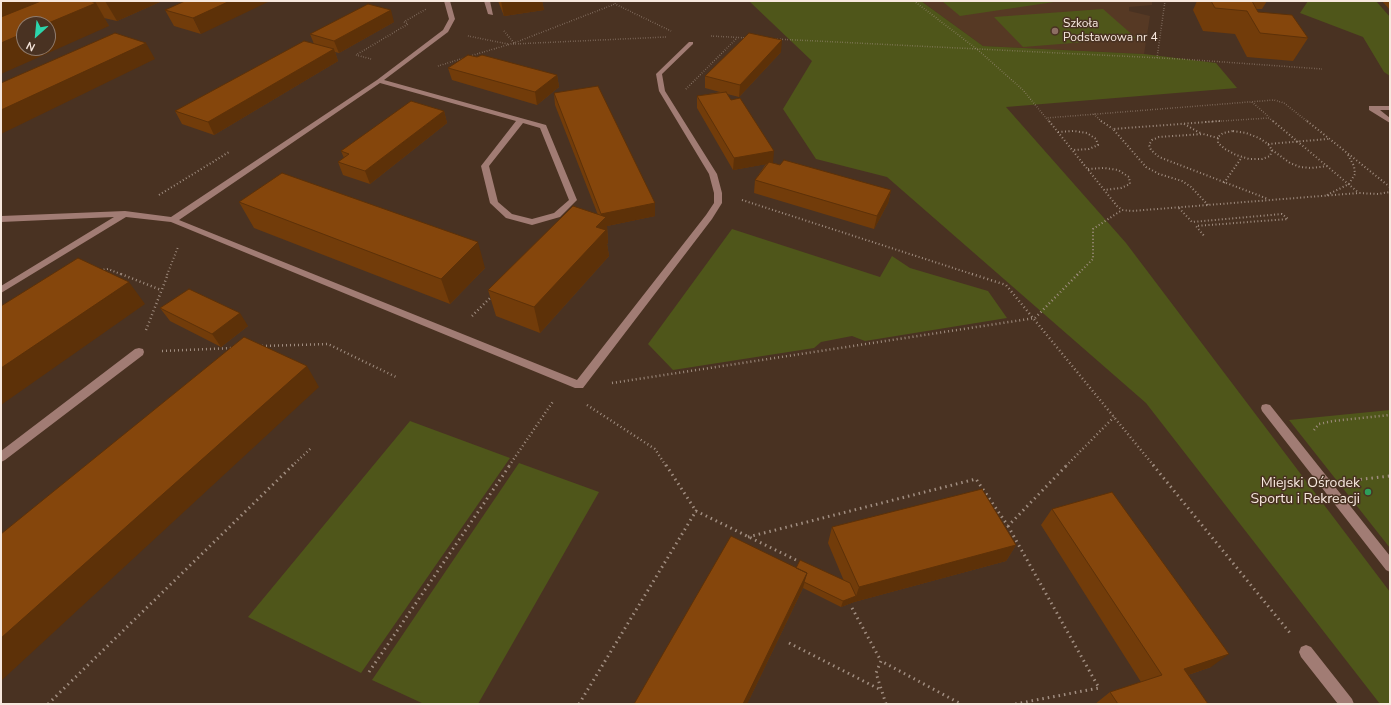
<!DOCTYPE html>
<meta charset="utf-8">
<style>
body{margin:0}
#map{position:relative;width:1391px;height:705px;overflow:hidden;background:#493222;font-family:"Nunito Sans",sans-serif}
canvas{display:block}
.frame{position:absolute;inset:0;border:2px solid #f7e8de;pointer-events:none}
.north{position:absolute;left:16px;top:16px;width:40px;height:40px;box-sizing:border-box;background:#493222;border:1px solid #8f7b6d;border-radius:50%;rotate:207deg;font-size:11px;font-weight:700;line-height:16px;text-align:center;color:#f7e8de}
.north::after{content:'';display:block;margin:auto;width:14px;height:18px;background:#2cd5ab;clip-path:polygon(50% 0,100% 100%,50% 72%,0 100%)}
</style>
<div id="map">
<canvas width="1391" height="705"></canvas>
<div class="frame"></div>
<div class="north">N</div>
</div>
<script>
const ctx = document.querySelector('canvas').getContext('2d');
ctx.lineJoin = 'round';
function fillPath(path, color) {
  ctx.fillStyle = color;
  ctx.fill(path, 'evenodd');
}
function shape(rows) {
  const path = new Path2D();
  for (const r of rows) {
    path.moveTo(r[0], r[1]);
    for (let i = 2; i < r.length; i += 2) path.lineTo(r[i], r[i + 1]);
  }
  return path;
}
function trace(path, color, width, dash) {
  ctx.strokeStyle = color;
  ctx.lineWidth = width;
  ctx.lineCap = dash ? 'butt' : 'round';
  ctx.setLineDash(dash || []);
  ctx.stroke(path);
}
function write(font, color, halo, rows, align = 'center') {
  ctx.font = font + ' "Nunito Sans",sans-serif';
  ctx.lineWidth = 3;
  ctx.setLineDash([]);
  ctx.textBaseline = 'middle';
  ctx.strokeStyle = halo;
  ctx.fillStyle = color;
  for (const [text, x, y, turn = 0] of rows) {
    ctx.save();
    ctx.translate(x, y);
    ctx.rotate((+turn || 0) * Math.PI / 180);
    ctx.textAlign = isNaN(turn) ? turn : align;
    if (halo) ctx.strokeText(text, 0, 0);
    ctx.fillText(text, 0, 0);
    ctx.restore();
  }
}
fillPath(shape([
 [921,1,1152,1,1152,5,1129,7,1129,11,1150,16,1144,54,983,46]
]), '#563924');
fillPath(shape([
 [749,1,921,1,983,46,1144,54,1216,63,1237,88,1006,107,1126,243,1390,592,1390,704,1380,704,1146,403,887,177,816,159,783,109,812,61],
 [942,1,1052,1,1054,2,960,16],
 [1308,1,1376,1,1390,17,1390,76,1384,72,1363,37,1300,13],
 [1103,9,1136,38,1023,47,994,17],
 [732,229,880,277,892,256,910,268,988,291,1007,318,865,341,852,336,821,342,814,348,673,370,648,344],
 [1390,410,1390,548,1289,420],
 [410,421,510,458,361,673,248,617],
 [519,463,599,492,478,704,424,704,372,680]
]), '#4f561a');
trace(shape([
 [616,1,615,4,671,31],
 [914,1,978,50,1023,90,1046,118],
 [504,31,514,43],
 [468,36,508,44],
 [711,36,748,38],
 [775,39,1181,59,1322,69],
 [513,44,666,37],
 [470,56,514,43,615,4],
 [1157,58,1165,1],
 [371,59,356,55,408,24,404,22,426,9],
 [438,66,464,58],
 [686,89,737,38],
 [1252,102,1269,117],
 [1094,114,1102,122],
 [1050,122,1046,118,1274,100,1284,103,1308,122],
 [1206,122,1269,118,1274,122]
]), '#a18e81', 1.5, [0.5, 2]);
trace(shape([
 [1049,121,1117,206,1122,210,1132,211,1359,193,1378,194,1390,192],
 [1101,121,1113,129],
 [1273,121,1359,193],
 [1307,121,1390,187],
 [1184,124,1202,134],
 [1233,131,1246,133,1259,138,1268,144,1272,150,1270,156,1262,159,1249,159,1236,155,1225,149,1218,143,1218,137,1223,133,1233,131],
 [1058,132,1074,131,1087,133,1096,139,1098,145,1089,149,1073,150],
 [1218,138,1203,134,1159,137,1152,140,1149,145,1151,150,1159,157,1268,199],
 [1268,144,1328,139],
 [1272,150,1290,163,1300,167,1311,168,1328,166],
 [1088,169,1104,168,1118,170,1129,177,1130,184,1121,188,1104,190],
 [1224,183,1242,157],
 [159,195,229,152],
 [1327,195,1349,184,1355,174,1354,166,1348,155],
 [742,200,975,275],
 [1208,205,1191,187,1182,181,1159,174,1146,167,1113,129,1220,121],
 [1179,208,1192,222,1282,214,1288,219,1196,226,1205,237],
 [100,270,108,269,123,275],
 [167,275,178,247],
 [1077,275,1093,259,1093,229,1122,210]
]), '#a18e81', 2, [1, 2.5]);
trace(shape([
 [121,274,161,290],
 [972,274,1006,285,1154,466],
 [472,316,493,295],
 [146,330,168,274],
 [262,346,328,344,396,377],
 [162,351,233,348],
 [612,383,1035,318,1078,274],
 [587,405,655,449,666,466],
 [1314,430,1319,424,1333,421,1390,415],
 [292,466,311,448],
 [509,466,554,400],
 [1066,466,1114,417]
]), '#a18e81', 2.5, [1, 3]);
trace(shape([
 [666,465,696,511],
 [1153,465,1290,633],
 [1355,480,1390,476],
 [1008,526,1099,688,1015,704],
 [748,537,976,479,1008,526,1067,465],
 [852,608,881,661],
 [789,643,881,690],
 [369,672,510,465],
 [48,704,293,465],
 [579,704,696,511,800,562],
 [886,704,876,673,881,661,961,704]
]), '#a18e81', 3, [1.5, 4]);
fillPath(shape([
 [444,1,450,1,455,19,448,32,384,80,546,125,577,200,560,217,532,225,506,218,490,203,481,166,516,121,380,83,179,220,577,380,706,215,714,203,714,193,709,174,659,91,656,74,689,42,693,42,693,44,662,74,665,91,717,174,722,193,722,203,712,219,583,388,575,388,171,222,126,217,1,293,1,286,114,217,1,222,1,216,125,211,171,217,377,80,443,30,449,19,444,1],
 [523,123,540,128,569,200,554,213,532,219,512,214,498,202,489,166,523,123],
 [484,1,490,1,493,15,488,14,484,1],
 [1369,106,1390,106,1390,110,1380,110,1390,118,1390,123,1369,110,1369,106],
 [139,348,143,349,144,352,143,355,5,460,1,462,1,451,135,349,139,348],
 [1266,404,1270,405,1390,556,1390,572,1386,570,1262,411,1261,408,1262,405,1266,404],
 [1306,645,1311,647,1352,699,1354,704,1338,704,1301,657,1299,652,1301,647,1306,645]
]), '#a17c74');
fillPath(shape([
 [1,1,162,1,117,21,104,18,109,26],
 [185,1,201,34,174,26,165,10],
 [498,1,542,1,544,10,504,16],
 [1197,1,1267,1,1262,9,1256,9,1258,12,1308,38,1293,61,1247,57,1235,34,1203,31,1193,10],
 [1382,1,1390,1,1390,10],
 [394,22,339,53,335,52,338,61,214,135,182,124,175,111,314,44,310,34],
 [781,52,739,97,727,94,773,163,891,190,888,203,874,229,754,193,755,180,766,164,733,170,697,108,697,96,720,92,705,88,705,76],
 [477,57,557,75,559,87,537,105,452,80,448,68],
 [554,93,655,216,607,226,608,243,607,244,609,256,540,333,496,316,488,290,598,215,555,105],
 [444,111,447,123,370,184,343,175,338,162,344,158,341,151],
 [239,202,485,268,450,304,254,228],
 [160,308,248,326,221,347,170,321],
 [1052,509,1211,667,1188,675,1208,704,1095,704,1110,692,1141,682,1041,525],
 [832,527,1016,545,1006,561,854,602,841,607,803,588,747,704,796,568,844,581,828,543]
]), '#723c0a');
fillPath(shape([
 [5,1,54,1,1,23,1,3],
 [105,1,162,1,117,21],
 [230,1,270,1,201,34,193,18],
 [501,1,542,1,544,10,504,16],
 [96,3,109,26,1,74,1,43,24,33,24,48,48,48,48,24,46,24],
 [391,10,394,22,339,53,334,41],
 [782,40,781,52,739,97,740,85],
 [146,43,155,59,1,134,1,110],
 [334,49,338,61,214,135,208,122],
 [557,75,559,87,537,105,535,92],
 [444,111,447,123,370,184,365,171],
 [774,151,773,163,733,170,734,158],
 [891,190,888,203,874,229,877,216],
 [655,203,655,216,607,226,608,243,607,244,609,256,540,333,534,307,596,227,602,221,601,214],
 [478,242,485,268,450,304,441,279],
 [129,282,145,304,1,405,1,368],
 [240,313,248,326,221,347,212,334],
 [307,366,319,387,1,681,1,638],
 [1016,545,1006,561,854,602,841,607,843,601,856,596,859,587],
 [807,573,803,588,747,704,743,704],
 [1229,654,1211,667,1167,682,1184,669]
]), '#5d3108');
const building = shape([
 [41,1,90,1,96,3,46,24,24,24,24,33,1,43,1,17,41,1],
 [185,1,230,1,193,18,165,10,185,1],
 [1211,1,1252,1,1258,12,1292,15,1308,38,1260,33,1247,11,1215,8,1211,1],
 [368,4,391,10,334,41,310,34,368,4],
 [115,33,146,43,1,110,1,83,115,33],
 [749,33,782,40,740,85,705,76,749,33],
 [304,41,334,49,208,122,175,111,304,41],
 [468,55,477,57,482,55,557,75,535,92,448,68,468,55],
 [598,86,655,203,601,214,554,93,598,86],
 [726,92,731,100,740,98,774,151,734,158,697,96,726,92],
 [411,101,444,111,365,171,338,162,349,154,341,151,411,101],
 [784,160,891,190,877,216,755,180,769,162,780,165,784,160],
 [282,173,478,242,441,279,239,202,282,173],
 [573,206,606,217,596,227,606,230,534,307,488,290,573,206],
 [78,258,129,282,1,368,1,306,78,258],
 [189,289,240,313,212,334,160,308,189,289],
 [244,337,307,366,1,638,1,534,244,337],
 [982,489,1016,545,859,587,832,527,982,489],
 [1112,492,1229,654,1184,669,1208,704,1118,704,1110,692,1162,675,1052,509,1112,492],
 [731,536,807,573,743,704,634,704,731,536],
 [800,560,850,583,856,596,843,601,804,582,807,573,796,568,800,560]
]);
fillPath(building, '#85460c');
trace(building, '#5d3108', 1);
for (const [x, y, r, color] of [
 [1055,31,4,"#8d6e63"],
 [1368,492,4,"#2e9e5b"]
]) {
  const dot = new Path2D();
  dot.arc(x, y, r, 0, 2 * Math.PI);
  ctx.fillStyle = color;
  ctx.fill(dot);
  trace(dot, '#493222', 1.5);
}
write('12px', '#f7e8de', '#493222', [
 ["Szkoła",1063,24],
 ["Podstawowa nr 4",1063,38]
], 'left');
write('14px', '#f7e8de', '#493222', [
 ["Miejski Ośrodek",1360,484],
 ["Sportu i Rekreacji",1360,500]
], 'right');
</script>
